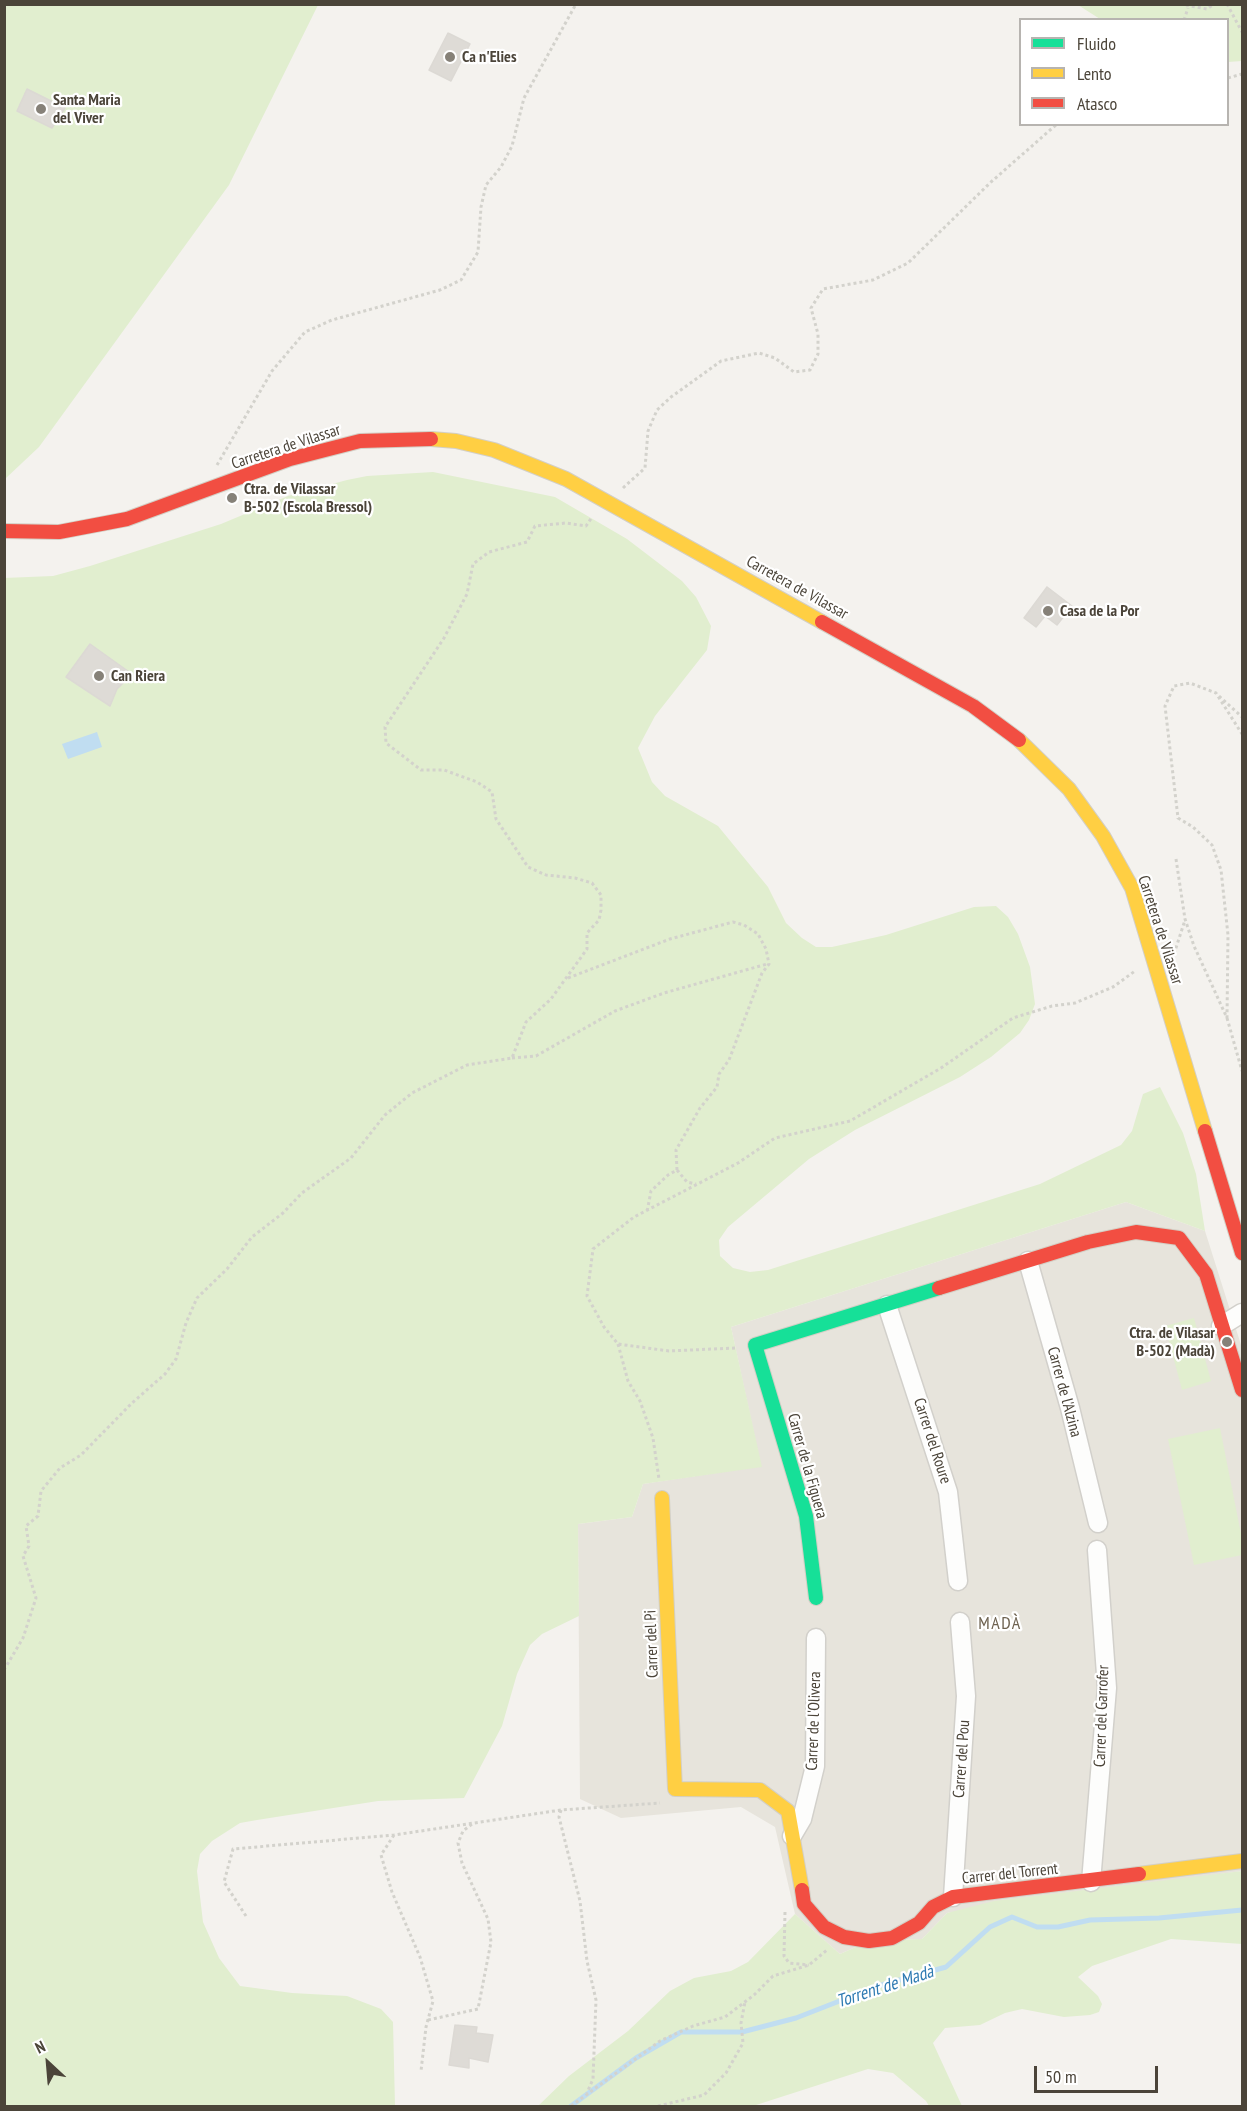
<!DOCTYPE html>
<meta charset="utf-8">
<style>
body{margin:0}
#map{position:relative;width:1247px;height:2111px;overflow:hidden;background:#f4f2ee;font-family:"PT Sans Narrow",sans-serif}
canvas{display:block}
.frame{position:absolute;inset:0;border:6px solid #4b4439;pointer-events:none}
.legend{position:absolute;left:1019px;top:18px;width:210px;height:108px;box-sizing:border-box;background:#fff;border:2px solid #b7b4b0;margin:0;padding:8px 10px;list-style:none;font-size:18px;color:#4b4439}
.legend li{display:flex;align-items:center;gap:12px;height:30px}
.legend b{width:30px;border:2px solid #b7b4b0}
.north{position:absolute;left:18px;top:2033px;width:60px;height:60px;-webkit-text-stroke:4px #fff;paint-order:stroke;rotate:334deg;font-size:16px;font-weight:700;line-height:24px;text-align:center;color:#4b4439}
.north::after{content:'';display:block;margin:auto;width:21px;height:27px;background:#4b4439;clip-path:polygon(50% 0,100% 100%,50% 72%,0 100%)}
.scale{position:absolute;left:1034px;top:2066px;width:124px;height:27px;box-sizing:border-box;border:3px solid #4b4439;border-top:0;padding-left:8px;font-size:18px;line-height:21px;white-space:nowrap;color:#4b4439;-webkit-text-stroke:4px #fff;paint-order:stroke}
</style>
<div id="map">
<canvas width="1247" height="2111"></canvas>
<div class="frame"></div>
<ul class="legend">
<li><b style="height:8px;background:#16e098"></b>Fluido</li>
<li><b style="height:8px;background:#ffcf43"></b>Lento</li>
<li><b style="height:8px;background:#f24e42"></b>Atasco</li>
</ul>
<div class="north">N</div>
<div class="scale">50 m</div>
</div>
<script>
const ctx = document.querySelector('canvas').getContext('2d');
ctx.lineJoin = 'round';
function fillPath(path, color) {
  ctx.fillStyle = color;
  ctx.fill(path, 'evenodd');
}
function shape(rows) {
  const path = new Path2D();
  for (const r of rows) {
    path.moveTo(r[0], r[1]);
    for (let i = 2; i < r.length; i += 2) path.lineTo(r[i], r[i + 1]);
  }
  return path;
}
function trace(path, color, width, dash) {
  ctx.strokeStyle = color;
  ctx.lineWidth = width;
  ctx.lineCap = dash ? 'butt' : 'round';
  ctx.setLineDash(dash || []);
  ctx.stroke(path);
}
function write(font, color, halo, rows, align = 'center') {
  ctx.font = font + ' "PT Sans Narrow",sans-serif';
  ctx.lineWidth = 4.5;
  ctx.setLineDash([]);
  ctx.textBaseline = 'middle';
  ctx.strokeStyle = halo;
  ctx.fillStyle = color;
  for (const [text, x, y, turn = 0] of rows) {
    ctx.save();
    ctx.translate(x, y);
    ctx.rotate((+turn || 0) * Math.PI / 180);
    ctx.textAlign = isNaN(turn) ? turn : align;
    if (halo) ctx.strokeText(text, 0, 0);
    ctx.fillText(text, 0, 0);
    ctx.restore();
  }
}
fillPath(shape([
 [1126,1202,1205,1231,1242,1348,1242,1871,947,1913,922,1939,869,1941,840,1954,795,1914,775,1827,741,1807,621,1818,580,1799,578,1524,632,1517,643,1484,761,1466,731,1327]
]), '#e7e4dc');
fillPath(shape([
 [5,5,318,5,229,185,39,447,5,479],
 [1078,5,1242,5,1242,61,1228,62,1228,20,1100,19],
 [433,472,555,497,627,539,682,581,696,597,711,626,707,650,655,716,638,748,652,782,665,796,718,826,768,887,786,923,802,938,816,947,832,947,886,935,974,907,996,906,1008,917,1018,934,1030,967,1035,1004,1029,1020,1020,1033,991,1057,960,1077,855,1130,809,1159,728,1227,719,1240,720,1256,733,1268,750,1272,768,1270,1040,1184,1121,1145,1132,1131,1143,1094,1160,1087,1183,1133,1196,1174,1205,1231,1126,1202,731,1327,762,1467,643,1484,632,1517,578,1524,579,1616,542,1634,530,1645,517,1674,502,1726,464,1798,378,1801,257,1820,240,1823,212,1841,200,1854,197,1871,203,1922,219,1958,240,1986,292,1993,347,1996,381,2009,393,2022,395,2106,5,2106,4,578,53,576,90,566,221,524,288,496,347,480,367,476],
 [1194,1318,1211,1381,1182,1390,1165,1326],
 [1220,1428,1242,1539,1242,1555,1194,1565,1168,1439],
 [1242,1871,1242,1944,1171,1939,1092,1966,1078,1977,1098,1996,1102,2004,1099,2012,1090,2015,1064,2017,1022,2009,1005,2013,980,2025,945,2028,933,2043,962,2106,929,2106,926,2101,893,2073,868,2069,753,2106,538,2106,569,2076,628,2031,670,1991,694,1978,731,1971,748,1962,795,1914,840,1954,869,1941,922,1939,947,1913,994,1901]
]), '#e1eecf');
fillPath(shape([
 [97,732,102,747,68,759,62,744]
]), '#c0ddf1');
trace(shape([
 [571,2106,636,2058,681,2032,742,2032,796,2018,878,1986,946,1967,990,1927,1012,1917,1037,1927,1058,1927,1090,1920,1159,1918,1242,1910]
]), '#c0ddf1', 5);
const building = shape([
 [448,33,470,44,451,81,429,70,448,33],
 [27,89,65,108,52,128,17,111,27,89],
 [1047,587,1072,606,1057,625,1045,616,1036,627,1024,618,1047,587],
 [90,644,132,674,117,689,110,706,66,677,90,644],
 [455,2025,477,2027,476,2033,493,2035,488,2062,469,2058,469,2068,449,2065,455,2025]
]);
fillPath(building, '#dedbd6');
trace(building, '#dcd9d4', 1.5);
const street = shape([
 [1028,1261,1070,1408,1098,1523],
 [887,1305,948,1492,958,1581],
 [1221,1326,1242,1313],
 [792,1836,802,1819,815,1766,816,1638],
 [1091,1882,1107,1688,1097,1550],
 [953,1897,966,1696,960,1622]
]);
const fast = shape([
 [816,1598,806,1516,755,1345,939,1288]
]);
const slow = shape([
 [431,439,456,441,494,450,566,479,822,622],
 [1019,740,1069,789,1103,836,1132,888,1205,1131],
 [662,1498,675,1789,760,1790,788,1811,802,1890],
 [1139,1874,1242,1861]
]);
const jam = shape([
 [4,531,59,532,127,519,290,459,360,441,431,439],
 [822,622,973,706,1019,740],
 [1205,1131,1242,1253],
 [939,1288,1088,1242,1136,1232,1179,1238,1206,1274,1242,1390],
 [802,1890,804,1904,824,1927,844,1937,869,1941,892,1938,919,1923,933,1907,953,1897,1139,1874]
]);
trace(street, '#d2d0cb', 21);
trace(fast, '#d3cfc5', 16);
trace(slow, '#d3cfc5', 16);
trace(jam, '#d3cfc5', 16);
trace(shape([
 [1180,4,1207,9,1214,4],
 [1227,4,1242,32],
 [1184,20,1188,8],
 [1228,78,1242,74],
 [217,465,272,371,305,332,332,320,440,290,461,280,478,252,481,207,486,185,501,167,512,146,524,98,576,4],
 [623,488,645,468,648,431,657,410,671,397,721,361,759,353,775,358,794,372,810,370,818,354,818,334,811,308,823,289,873,280,908,263,991,182,1057,124],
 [1219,696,1242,717],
 [1176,859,1185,919,1194,946,1227,1018,1228,935,1221,870,1212,845,1193,827,1178,818,1165,706,1174,686,1190,683,1216,693,1242,734],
 [1174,954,1185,920],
 [568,978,670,939,733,922,744,925,758,934,766,949,769,964,762,973,729,1060,719,1074,717,1087,700,1108,676,1150,677,1170,668,1175,651,1191,647,1212],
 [1227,1018,1242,1071],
 [512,1058,536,1056,615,1011,664,993,767,964],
 [677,1170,687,1182,696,1184],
 [618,1344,628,1381,640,1401,653,1438,659,1479],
 [735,1348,669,1351,618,1344,604,1327,587,1296,593,1249,634,1217,738,1163,775,1138,850,1121,941,1068,1013,1018,1052,1006,1075,1003,1113,987,1135,971],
 [4,1670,23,1638,36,1598,23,1556,29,1546,26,1526,38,1516,41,1491,60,1468,81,1455,132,1403,165,1374,176,1359,186,1323,197,1298,227,1269,252,1237,283,1213,302,1193,351,1158,385,1115,412,1093,467,1065,512,1058,526,1022,551,999,587,949,587,933,599,920,601,910,601,895,592,883,575,878,546,875,528,867,496,819,492,792,477,782,444,770,421,770,386,743,385,727,444,638,467,594,473,564,489,552,527,542,535,526,566,523,586,526,592,517],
 [561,1810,559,1817,580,1901,587,1961,596,2000,593,2079,587,2093],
 [394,1835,381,1855,392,1892,420,1957,433,2001,426,2027,421,2071],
 [785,1912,784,1956,789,1963,809,1965],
 [246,1916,224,1882,233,1849,394,1835,561,1810,660,1803],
 [428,2020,478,2009,491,1942,488,1919,462,1863,458,1843,463,1831,472,1824],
 [571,2106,660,2041,693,2026,725,2017,754,1995,773,1976,809,1965,827,1950],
 [658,2106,704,2095,726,2073,743,2043,741,2023,745,2002]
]), '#d3d2cc', 3, [3, 3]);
trace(street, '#fdfdfc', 18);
trace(fast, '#16e098', 14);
trace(slow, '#ffcf43', 14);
trace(jam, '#f24e42', 14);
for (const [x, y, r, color] of [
 [450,57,6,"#868178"],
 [41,109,6,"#868178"],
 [232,498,6,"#868178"],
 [1048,611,6,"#868178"],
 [99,676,6,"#868178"],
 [1227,1342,6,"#868178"]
]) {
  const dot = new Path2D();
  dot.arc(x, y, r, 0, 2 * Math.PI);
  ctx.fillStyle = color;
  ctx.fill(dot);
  trace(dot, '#fff', 2);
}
write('bold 16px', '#4b4439', '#fff', [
 ["Ca n'Elies",462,57],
 ["Santa Maria",53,100],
 ["del Viver",53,118],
 ["Ctra. de Vilassar",244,489],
 ["B-502 (Escola Bressol)",244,507],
 ["Casa de la Por",1060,611],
 ["Can Riera",111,676],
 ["Ctra. de Vilasar",1215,1333,"right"],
 ["B-502 (Madà)",1215,1351,"right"]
], 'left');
write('16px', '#4b4439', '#fff', [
 ["Carretera de Vilassar",286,447,-18],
 ["Carretera de Vilassar",797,588,29],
 ["Carretera de Vilassar",1160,930,72],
 ["Carrer de l'Alzina",1064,1392,75],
 ["Carrer del Roure",932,1441,72],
 ["Carrer de la Figuera",807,1466,74],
 ["Carrer del Pi",652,1644,-92],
 ["Carrer del Garrofer",1102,1716,-88],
 ["Carrer de l'Olivera",814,1721,-88],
 ["Carrer del Pou",962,1759,-86],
 ["Carrer del Torrent",1010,1874,-6]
]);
ctx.letterSpacing = '1.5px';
write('18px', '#6e6250', '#fff', [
 ["MADÀ",1000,1624]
]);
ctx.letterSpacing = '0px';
write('italic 18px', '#2e7ab2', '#fff', [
 ["Torrent de Madà",885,1987,-18]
]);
</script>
